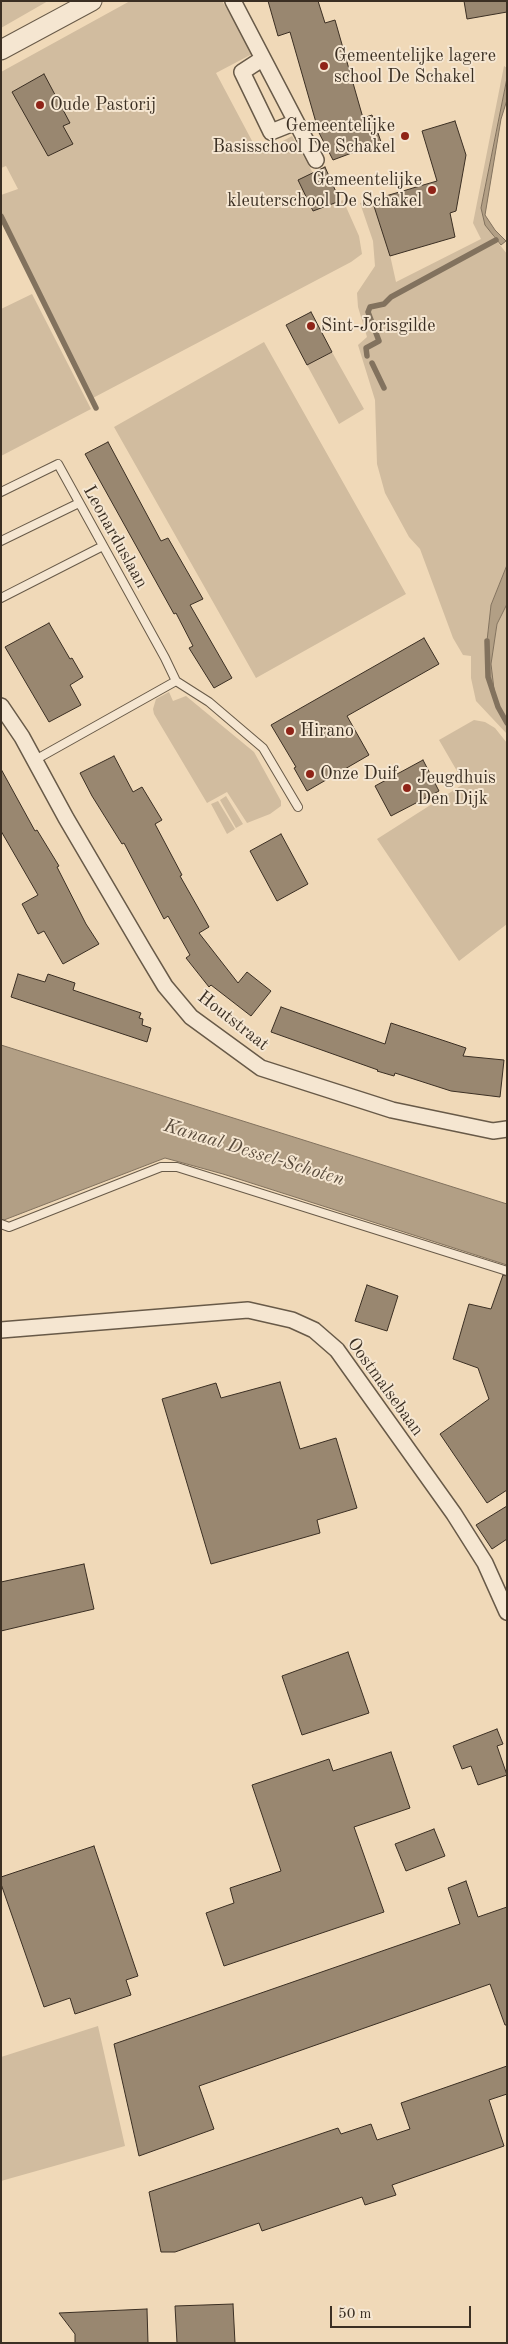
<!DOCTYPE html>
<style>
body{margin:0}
#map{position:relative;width:508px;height:2344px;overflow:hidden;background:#f0d9b8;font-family:"Old Standard TT",serif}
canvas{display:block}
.frame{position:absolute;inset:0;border:2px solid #3b2f23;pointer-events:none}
.scale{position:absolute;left:330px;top:2306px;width:141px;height:22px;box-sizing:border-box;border:2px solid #3b2f23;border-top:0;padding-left:6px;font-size:15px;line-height:18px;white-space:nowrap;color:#3b2f23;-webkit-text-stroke:4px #f5e6d1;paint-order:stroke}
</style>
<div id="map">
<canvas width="508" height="2344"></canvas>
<div class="frame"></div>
<div class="scale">50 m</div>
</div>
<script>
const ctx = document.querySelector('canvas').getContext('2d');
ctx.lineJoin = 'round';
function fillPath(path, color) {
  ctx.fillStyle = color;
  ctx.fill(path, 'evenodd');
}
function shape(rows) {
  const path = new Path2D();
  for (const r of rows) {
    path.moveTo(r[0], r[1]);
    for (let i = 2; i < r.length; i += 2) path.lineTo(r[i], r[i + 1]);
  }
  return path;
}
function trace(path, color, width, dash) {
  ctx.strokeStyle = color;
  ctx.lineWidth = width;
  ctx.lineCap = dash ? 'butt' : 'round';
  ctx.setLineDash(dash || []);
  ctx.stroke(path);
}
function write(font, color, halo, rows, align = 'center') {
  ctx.font = font + ' "Old Standard TT",serif';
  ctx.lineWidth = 4;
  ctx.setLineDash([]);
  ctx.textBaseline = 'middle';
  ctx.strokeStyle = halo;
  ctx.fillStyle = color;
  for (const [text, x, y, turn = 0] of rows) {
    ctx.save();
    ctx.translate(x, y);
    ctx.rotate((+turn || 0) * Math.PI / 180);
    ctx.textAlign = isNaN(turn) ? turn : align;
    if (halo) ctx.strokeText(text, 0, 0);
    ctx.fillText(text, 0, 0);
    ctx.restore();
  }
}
fillPath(shape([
 [1,1,48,1,1,28],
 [130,1,222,1,254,53,216,73,259,154,292,136,313,173,299,180,312,211,343,200,359,236,362,254,351,262,91,399,1,216,1,195,18,189,6,166,1,168,1,72],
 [504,66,507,68,507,78,481,208,493,236,507,254,507,565,491,605,486,653,488,677,494,694,491,664,497,624,507,604,507,734,476,701,471,678,471,656,463,655,453,638,420,549,409,537,385,493,377,464,375,400,358,345,367,337,358,307,357,293,375,266,373,241,360,203,372,200,390,255,396,282,481,239,473,223],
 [32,294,91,409,1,456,1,309],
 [264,342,406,594,256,678,114,427],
 [332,352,364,409,339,424,307,365],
 [169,692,173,701,186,696,254,752,281,801,281,806,270,814,247,823,227,792,207,803,154,714,153,709,156,699],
 [474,720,485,722,495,728,507,743,507,924,459,961,377,839,462,785,461,778,439,740],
 [226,796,243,824,236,828,220,800],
 [218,801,235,829,227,834,211,804],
 [98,2026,125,2146,1,2181,1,2057]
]), '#d1bc9f');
const water = shape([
 [507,78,507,100,501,119,485,215,495,230,506,241,501,245,485,225,481,208,507,78],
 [507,565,507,604,497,624,491,664,495,698,488,677,487,641,491,605,507,565],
 [1,1045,507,1204,507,1265,223,1174,165,1158,4,1220,1,1219,1,1045]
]);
fillPath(water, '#b29f85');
trace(water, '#82725e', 1);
trace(shape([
 [1,216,96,408],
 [367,356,366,348,379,341,368,312,370,307,384,304,391,297,496,240],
 [372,363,384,388],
 [487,641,488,677,498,707,507,723]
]), '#82725e', 5.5);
const building = shape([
 [268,1,318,1,325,23,335,20,363,118,372,115,381,142,333,160,316,127,317,126,290,32,278,36,268,1],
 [464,1,507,1,507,12,467,19,464,1],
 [44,74,70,123,63,126,73,144,48,156,12,92,44,74],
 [455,121,466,155,456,211,450,213,455,237,390,256,372,200,437,181,422,131,455,121],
 [325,167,340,201,313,211,298,180,325,167],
 [311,312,332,352,307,365,286,325,311,312],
 [108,442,161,541,168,538,203,599,190,605,232,678,214,688,189,648,193,646,176,613,174,614,85,454,108,442],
 [49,623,70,659,72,658,83,677,70,685,81,705,49,722,5,647,49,623],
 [424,638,439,664,347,716,369,755,307,791,294,768,296,767,271,725,424,638],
 [114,756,133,792,142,787,162,820,155,824,182,875,180,876,209,927,199,933,238,983,247,972,271,991,251,1016,211,985,209,987,186,958,190,955,168,916,164,919,124,843,122,844,92,796,80,773,114,756],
 [423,760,439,791,391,816,375,786,423,760],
 [1,769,35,831,37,830,59,866,57,867,86,924,99,944,63,964,44,931,38,934,22,904,38,895,1,831,1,769],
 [281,834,308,884,277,901,250,851,281,834],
 [18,974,45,982,48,974,75,983,73,990,141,1013,139,1018,143,1019,142,1025,151,1028,147,1042,11,997,18,974],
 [281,1007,385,1044,391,1023,466,1048,463,1056,504,1060,500,1097,451,1091,395,1073,394,1076,377,1071,378,1070,271,1032,281,1007],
 [503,1275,507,1276,507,1490,487,1503,440,1434,489,1399,478,1368,453,1359,469,1304,491,1309,503,1275],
 [367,1285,398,1296,387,1331,355,1321,367,1285],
 [280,1382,300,1449,336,1438,357,1508,317,1520,320,1533,211,1564,162,1399,216,1383,221,1398,280,1382],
 [507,1506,507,1539,492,1549,476,1525,507,1506],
 [84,1564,94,1609,1,1631,1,1582,84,1564],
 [348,1652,369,1713,302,1735,282,1676,348,1652],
 [497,1729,503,1744,497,1746,507,1775,478,1785,471,1766,462,1769,453,1746,497,1729],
 [391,1752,410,1808,354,1827,384,1912,224,1966,206,1913,234,1903,230,1888,281,1871,252,1785,329,1759,333,1771,391,1752],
 [434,1829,445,1856,406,1871,395,1844,434,1829],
 [94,1846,138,1976,126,1980,131,1995,75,2014,70,1998,44,2007,1,1884,1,1877,94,1846],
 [466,1881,478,1917,507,1907,507,2025,505,2025,490,1984,199,2086,214,2129,139,2156,114,2044,460,1924,448,1888,466,1881],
 [507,2066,507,2094,489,2100,504,2146,392,2185,396,2195,365,2205,362,2197,262,2231,259,2223,175,2252,161,2252,149,2192,338,2128,341,2134,371,2124,377,2140,410,2129,401,2103,507,2066],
 [233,2304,235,2343,177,2343,175,2306,233,2304],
 [147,2309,148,2343,75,2343,75,2334,59,2313,147,2309]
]);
fillPath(building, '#998770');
trace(building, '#3b2f23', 1);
const service = shape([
 [1,492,58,464,165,658,176,681],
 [1,541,79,503],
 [1,598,103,546],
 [35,760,176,681,209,702,263,748,298,807],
 [1,1224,9,1227,161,1167,177,1167,507,1271]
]);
const minor = shape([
 [233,1,316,160],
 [262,59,242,72,271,132,296,122],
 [1,706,22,737,66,818,144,951,165,986,191,1017,261,1068,392,1110,493,1131,507,1129],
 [1,1330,248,1310,292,1320,314,1330,337,1350,454,1514,485,1563,507,1612]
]);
const tertiary = shape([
 [1,50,92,1]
]);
trace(service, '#685a48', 10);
trace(minor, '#685a48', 18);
trace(tertiary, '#685a48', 21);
trace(service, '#f5e6d1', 8);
trace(minor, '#f5e6d1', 15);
trace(tertiary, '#f5e6d1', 19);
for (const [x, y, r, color] of [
 [324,66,5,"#8f2418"],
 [40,105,5,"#8f2418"],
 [405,136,5,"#8f2418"],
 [432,190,5,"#8f2418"],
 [311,326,5,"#8f2418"],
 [290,731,5,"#8f2418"],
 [310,774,5,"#8f2418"],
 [407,788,5,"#8f2418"]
]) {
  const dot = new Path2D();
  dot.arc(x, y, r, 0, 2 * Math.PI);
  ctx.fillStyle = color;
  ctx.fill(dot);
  trace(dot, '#f5e6d1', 2);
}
write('18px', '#3b2f23', '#f5e6d1', [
 ["Gemeentelijke lagere",334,56],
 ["school De Schakel",334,77],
 ["Oude Pastorij",50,105],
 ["Gemeentelijke",395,126,"right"],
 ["Basisschool De Schakel",395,147,"right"],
 ["Gemeentelijke",422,180,"right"],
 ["kleuterschool De Schakel",422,201,"right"],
 ["Sint-Jorisgilde",321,326],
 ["Hirano",300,731],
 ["Onze Duif",320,774],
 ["Jeugdhuis",417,778],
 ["Den Dijk",417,799]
], 'left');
write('18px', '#3b2f23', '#f5e6d1', [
 ["Leonarduslaan",115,537,61],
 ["Houtstraat",233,1021,38],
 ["Oostmalsebaan",385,1387,54]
]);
write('italic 19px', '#594b3c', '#f5e6d1', [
 ["Kanaal Dessel-Schoten",254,1153,17]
]);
</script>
